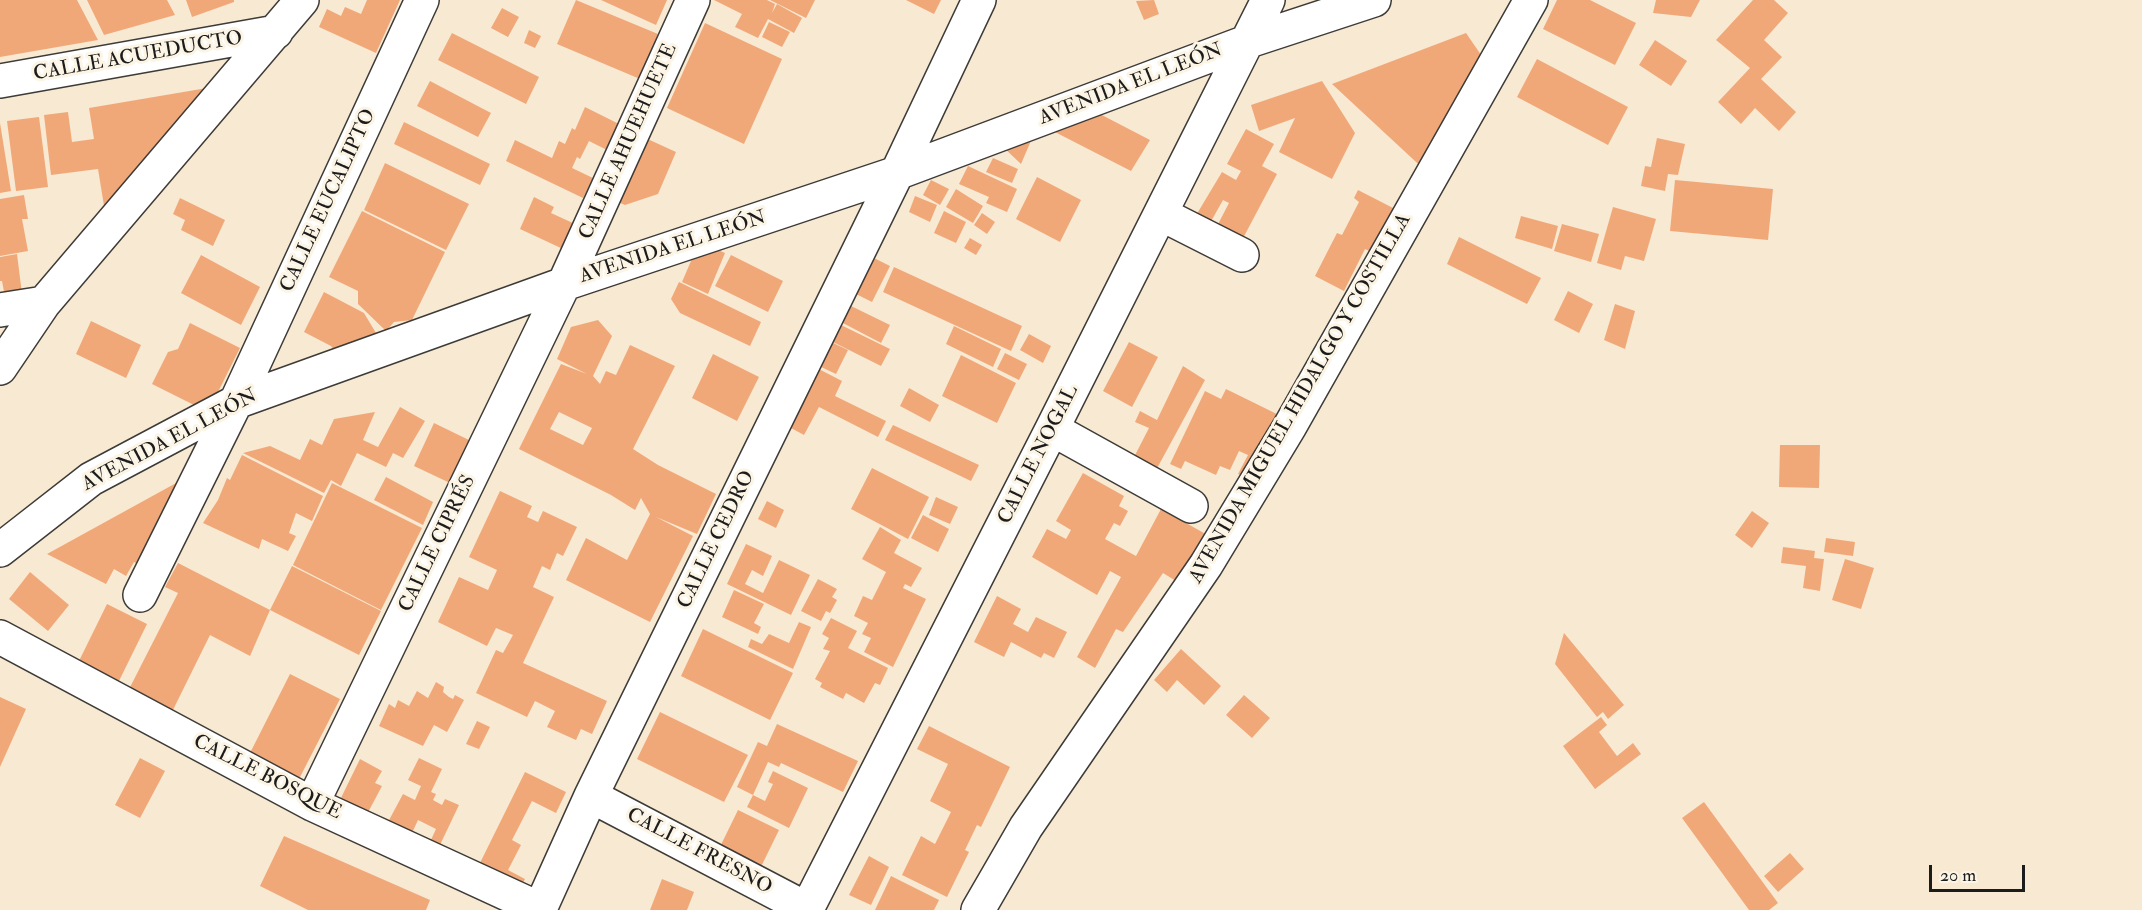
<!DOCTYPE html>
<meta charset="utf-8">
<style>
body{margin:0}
#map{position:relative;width:2142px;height:910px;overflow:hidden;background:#f8e9d2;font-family:"IM FELL Double Pica",serif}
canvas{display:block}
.scale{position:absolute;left:1929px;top:865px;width:96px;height:27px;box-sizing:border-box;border:3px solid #1c1c1c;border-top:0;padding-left:8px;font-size:18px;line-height:21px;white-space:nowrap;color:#1c1c1c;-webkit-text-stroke:4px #fcf5e5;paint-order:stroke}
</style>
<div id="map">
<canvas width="2142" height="910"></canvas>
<div class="scale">20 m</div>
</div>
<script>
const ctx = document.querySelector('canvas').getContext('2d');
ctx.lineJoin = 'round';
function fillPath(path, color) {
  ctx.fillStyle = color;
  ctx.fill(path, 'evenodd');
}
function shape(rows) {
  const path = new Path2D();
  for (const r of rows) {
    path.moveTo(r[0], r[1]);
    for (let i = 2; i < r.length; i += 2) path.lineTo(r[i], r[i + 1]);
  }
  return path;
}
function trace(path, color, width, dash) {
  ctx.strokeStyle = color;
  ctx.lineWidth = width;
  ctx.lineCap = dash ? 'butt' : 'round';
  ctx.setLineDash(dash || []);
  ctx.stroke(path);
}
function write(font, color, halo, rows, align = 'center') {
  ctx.font = font + ' "IM FELL Double Pica",serif';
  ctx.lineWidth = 6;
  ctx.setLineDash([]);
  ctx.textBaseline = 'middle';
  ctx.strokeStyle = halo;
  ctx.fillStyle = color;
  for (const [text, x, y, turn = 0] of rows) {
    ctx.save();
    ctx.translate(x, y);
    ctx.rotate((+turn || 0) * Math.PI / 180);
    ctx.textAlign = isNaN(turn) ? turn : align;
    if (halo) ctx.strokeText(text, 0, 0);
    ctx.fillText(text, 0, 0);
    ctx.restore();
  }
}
fillPath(shape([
 [0,0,77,0,98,40,0,57],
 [87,0,167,0,175,15,104,35],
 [186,0,234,0,234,2,192,17],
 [367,0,400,0,376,53,319,27,327,9,341,16,345,7,361,14],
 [576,0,658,34,640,79,557,44],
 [601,0,667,0,656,25],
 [714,0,767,0,775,4,772,13,777,4,802,18,794,33,768,19,758,38,735,27,742,14],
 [770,0,815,0,806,18],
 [906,0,941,0,934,14],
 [1154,0,1159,14,1144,20,1136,1],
 [1557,0,1590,0,1636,23,1615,65,1543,29],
 [1656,0,1700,0,1691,17,1653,13],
 [1753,0,1774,0,1788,13,1764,40,1782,57,1761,79,1796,112,1779,131,1755,108,1741,124,1718,102,1750,68,1716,40],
 [502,8,519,17,508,37,491,28],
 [769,22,790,32,782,47,762,37],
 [705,23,782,59,744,144,667,108],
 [529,30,541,36,535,48,524,43],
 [452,33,539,77,526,104,438,60],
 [1466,33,1490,68,1429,174,1332,84],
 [1655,40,1687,61,1671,86,1639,65],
 [1537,59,1628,107,1608,145,1517,97],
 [430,81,491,113,478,137,417,106],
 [1322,81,1355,133,1332,179,1279,152,1295,118,1259,131,1251,105],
 [213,87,105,212,98,169,51,175,44,115,68,112,72,142,94,139,89,108],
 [585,107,619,124,607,150,589,141,580,159,577,157,572,168,593,178,583,198,506,161,515,140,552,158,559,141,565,144,572,128,575,130],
 [1098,113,1150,140,1131,171,1051,130],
 [39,117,48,187,16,191,7,121],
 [404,122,490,164,480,185,394,144],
 [0,123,11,191,0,193],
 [1246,129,1274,144,1262,166,1277,174,1241,242,1216,228,1229,203,1223,200,1209,225,1195,217,1222,172,1236,180,1241,171,1227,164],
 [641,136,676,152,658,194,625,205,613,200],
 [1033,136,1021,164,1002,146],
 [1657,138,1685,144,1678,175,1668,174,1665,191,1641,186,1645,166,1651,167],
 [993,158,1018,169,1012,183,986,172],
 [385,163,469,204,446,250,364,210],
 [968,166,1017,189,1007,212,986,203,989,197,959,184],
 [1037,177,1081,200,1060,242,1016,219],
 [931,180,949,189,940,205,923,195],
 [1675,180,1773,189,1768,240,1670,231],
 [956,189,983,206,973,223,946,207],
 [1358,190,1395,209,1380,256,1365,249,1344,291,1315,276,1337,233,1342,235,1359,202,1354,198],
 [24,195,28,219,22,219,28,251,0,256,0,199],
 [915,196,937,205,930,222,909,212],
 [534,197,554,207,551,213,575,224,563,249,520,229],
 [180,198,225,220,213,246,181,230,185,220,173,214],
 [1613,207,1656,219,1644,261,1625,256,1621,270,1597,263],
 [362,211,445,252,412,320,394,322,386,331,358,304,358,291,329,277],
 [944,211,966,222,956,243,934,233],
 [982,213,995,222,987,234,974,225],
 [1521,216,1558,226,1552,249,1515,238],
 [1562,224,1599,234,1591,262,1554,251],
 [1459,237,1541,278,1527,304,1447,264],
 [970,238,982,245,976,255,964,248],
 [709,246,725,253,708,294,682,282,694,254],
 [864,253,890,266,872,302,856,294,854,299,843,293],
 [17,254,22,294,5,297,2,281,0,281,0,257],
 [201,255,260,287,241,325,181,293],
 [731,255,783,281,768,312,715,286],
 [894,267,1022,326,1011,351,883,292],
 [679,282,761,322,750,346,680,313,671,299],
 [1568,291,1593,304,1579,333,1554,320],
 [324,292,364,313,379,338,342,361,331,346,304,332],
 [1615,304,1635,311,1625,349,1604,340],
 [849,305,890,325,881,343,841,322],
 [598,320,612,336,593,376,600,384,606,371,616,375,630,345,675,366,633,449,658,465,716,494,697,534,656,517,693,536,650,622,566,580,586,538,627,560,650,514,641,498,635,510,611,495,519,449,561,364,587,374,557,359,571,327],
 [559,412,592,428,583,445,550,429],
 [91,321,141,345,126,378,76,354],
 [190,323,240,348,208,412,152,384,168,352,178,349],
 [841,325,890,349,881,366,833,342],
 [954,326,1001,349,993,367,946,344],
 [1029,334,1051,346,1043,363,1020,350],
 [829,341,848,350,836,374,817,365],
 [1129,342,1158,357,1132,407,1103,391],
 [1005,353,1027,364,1019,380,997,369],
 [713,354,759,377,737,421,692,398],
 [961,355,1016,383,997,423,942,396],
 [813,366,842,381,835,396,886,421,878,437,819,407,804,435,780,422],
 [1183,366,1205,380,1155,472,1132,461,1149,428,1135,422,1140,411,1157,420],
 [909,388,939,405,930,422,900,406],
 [1226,389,1287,419,1255,481,1238,474,1248,455,1239,451,1230,470,1220,466,1216,475,1185,461,1181,469,1170,464,1205,391,1221,399],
 [400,407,425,421,403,458,393,453,386,467,357,453,341,486,331,480,324,493,243,453,270,446,300,460,310,439,322,445,334,419,375,412,363,440,378,447],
 [434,423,471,441,450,483,414,466],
 [893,425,979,465,971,481,885,440],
 [1780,445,1820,445,1819,488,1779,487],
 [242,455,323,496,312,521,296,513,289,533,296,536,288,551,262,539,259,549,203,523,218,500,227,478,230,480],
 [872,468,929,497,908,539,851,509],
 [1083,473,1124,496,1119,506,1128,511,1120,526,1114,523,1105,539,1136,556,1161,509,1211,537,1184,586,1163,573,1123,632,1116,629,1095,668,1077,657,1121,577,1110,571,1097,595,1032,557,1047,529,1066,539,1071,530,1056,521],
 [187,477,141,566,134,562,126,576,114,569,106,584,47,554],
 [386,477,433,502,423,525,374,500],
 [332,483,422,528,381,610,293,565],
 [500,491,532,506,527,517,538,522,543,511,577,527,563,556,557,553,550,570,542,566,533,587,554,597,523,663,607,701,592,734,581,729,576,740,547,727,555,711,535,701,527,717,476,693,496,650,503,653,513,635,496,628,487,646,438,622,459,577,488,590,497,570,469,557],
 [936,497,958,507,950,524,929,515],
 [767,501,784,510,776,528,758,519],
 [1752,511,1769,523,1752,548,1735,535],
 [923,515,949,529,938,552,911,538],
 [880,527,901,540,894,553,922,568,911,587,905,584,903,588,926,599,893,667,864,652,871,638,862,634,868,623,854,616,863,596,872,600,886,572,862,559],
 [1826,538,1855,542,1853,556,1824,552],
 [746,544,772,556,763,576,752,570,745,584,763,593,779,560,810,575,791,615,727,584],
 [1783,547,1815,551,1814,558,1824,559,1820,591,1803,588,1806,566,1781,563],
 [1845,559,1874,568,1861,609,1832,600],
 [178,563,270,610,250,656,210,635,168,720,124,699,178,593,165,587],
 [292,566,381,611,359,655,270,610],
 [30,572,69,605,48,631,9,599],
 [818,579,837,589,832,597,837,600,830,613,826,611,821,621,801,611],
 [734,590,764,604,754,623,761,627,758,634,722,617],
 [997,596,1021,609,1013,624,1028,632,1036,617,1067,632,1054,658,1044,653,1041,658,1011,642,1004,657,974,642],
 [107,604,147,624,118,683,78,663],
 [831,618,857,631,848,648,888,668,880,685,875,683,864,703,846,693,843,699,820,687,822,683,815,679,830,651,823,649,829,638,822,634],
 [799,622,811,627,793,669,748,647,751,639,762,644,769,634,789,643],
 [703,629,793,673,770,720,681,676],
 [1564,633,1624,705,1608,719,1603,712,1597,717,1555,664],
 [1181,649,1221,686,1204,705,1177,680,1167,692,1154,680],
 [290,674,340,699,299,779,250,753],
 [436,682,444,687,443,692,449,697,453,699,455,695,464,700,447,732,434,725,423,746,379,726,389,704,395,708,398,700,409,706,417,691,428,698],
 [1244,695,1270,718,1252,738,1226,715],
 [0,697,26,709,0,767],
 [660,712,748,755,724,802,637,759],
 [1601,717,1607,725,1599,732,1617,756,1633,743,1641,754,1595,789,1563,746],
 [477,721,490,727,479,749,466,744],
 [777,724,858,761,843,792,781,763,779,767,768,762,753,795,737,787,758,742,767,746],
 [929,726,1010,767,981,827,977,825,965,850,969,852,947,897,902,875,921,836,935,844,951,812,930,801,948,764,917,749],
 [140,758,165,771,140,818,115,805],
 [419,758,442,769,431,792,436,794,433,800,442,805,445,799,459,805,439,847,430,842,436,829,418,820,412,833,388,822,403,794,415,800,421,786,408,780],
 [360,759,382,771,375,783,382,786,365,818,338,804],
 [773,771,808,788,789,828,747,807,753,795,765,801,773,784,768,782],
 [525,772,566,792,556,813,532,801,512,840,521,845,508,870,525,879,517,894,475,873],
 [1704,802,1778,903,1769,910,1749,910,1682,818],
 [738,810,779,830,757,875,716,855],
 [284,836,430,900,426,910,308,910,260,886],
 [1790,853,1804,869,1778,892,1764,876],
 [869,856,889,867,871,905,849,895],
 [891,876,939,900,934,910,875,910],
 [662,879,694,892,687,910,650,910]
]), '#f1a879');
const minor = shape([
 [0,81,276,32],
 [1161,214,1242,255],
 [0,310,44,303],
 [0,368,44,303,302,0],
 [1052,429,1191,506],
 [0,550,91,479,236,402,564,284,897,173,1249,41,1374,0],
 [140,595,236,402,422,0],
 [0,637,312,804,540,909,591,796,897,173,979,0],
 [591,796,807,909,1052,429,1268,0],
 [312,804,564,284,693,0],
 [978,910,1026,827,1206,565,1290,426,1531,0]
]);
trace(minor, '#3d3b37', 36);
trace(minor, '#fff', 33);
write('20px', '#1c1c1c', '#fcf5e5', [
 ["CALLE ACUEDUCTO",138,57,-10],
 ["AVENIDA EL LEÓN",1131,85,-21],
 ["CALLE AHUEHUETE",629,142,-66],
 ["CALLE EUCALIPTO",329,201,-65],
 ["AVENIDA EL LEÓN",673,248,-18],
 ["AVENIDA MIGUEL HIDALGO Y COSTILLA",1301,399,-60],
 ["AVENIDA EL LEÓN",170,441,-28],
 ["CALLE NOGAL",1039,455,-63],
 ["CALLE CEDRO",717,540,-64],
 ["CALLE CIPRÉS",438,544,-64],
 ["CALLE BOSQUE",267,778,27],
 ["CALLE FRESNO",699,852,28]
]);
</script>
